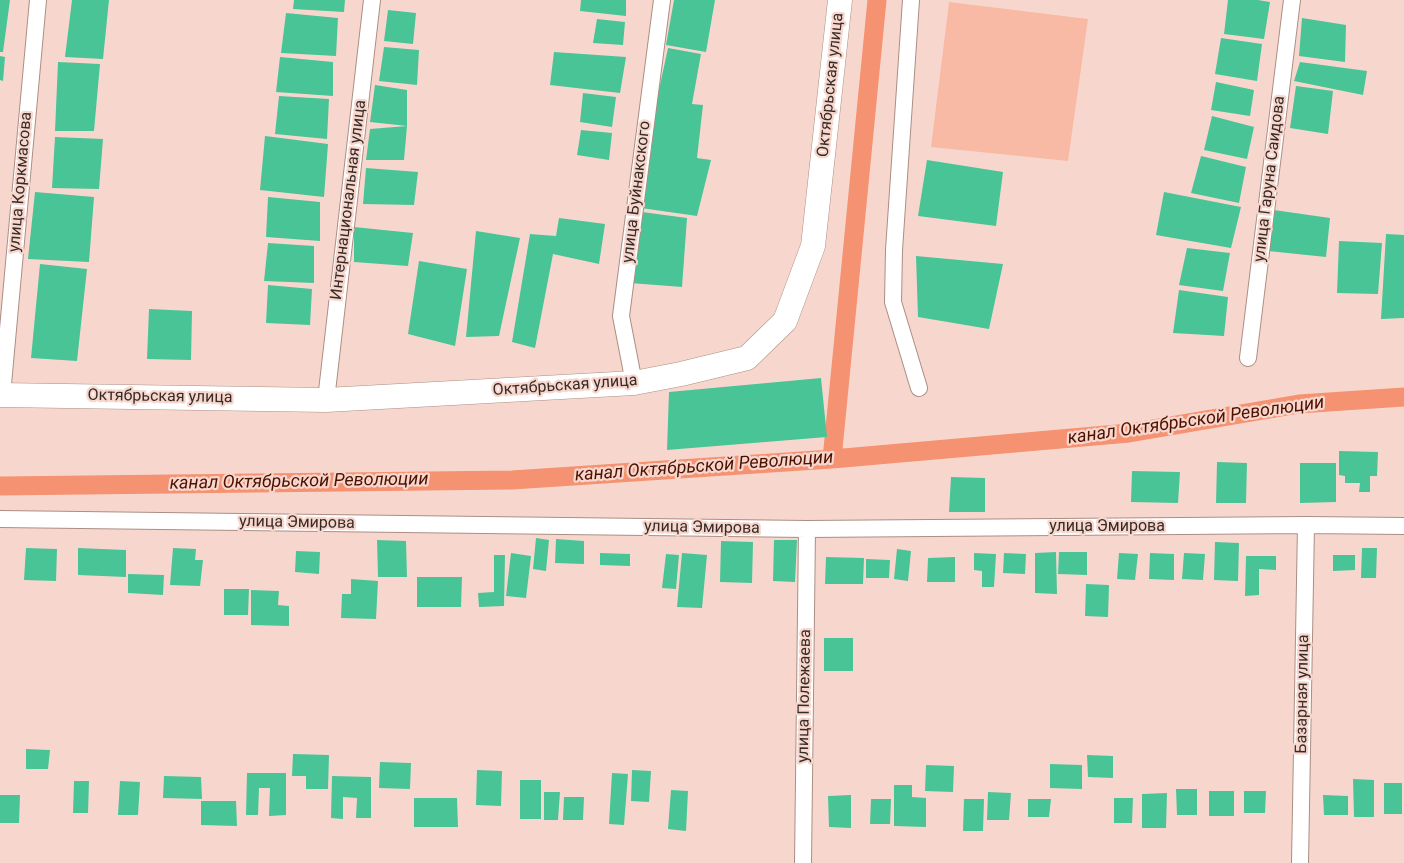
<!DOCTYPE html>
<meta charset="utf-8">
<style>
body{margin:0}
canvas{display:block;background:#f7d7cd}
</style>
<canvas width="1404" height="863"></canvas>
<script>
const ctx = document.querySelector('canvas').getContext('2d');
ctx.lineJoin = 'round';
function fillPath(path, color) {
  ctx.fillStyle = color;
  ctx.fill(path, 'evenodd');
}
function shape(rows) {
  const path = new Path2D();
  for (const r of rows) {
    path.moveTo(r[0], r[1]);
    for (let i = 2; i < r.length; i += 2) path.lineTo(r[i], r[i + 1]);
  }
  return path;
}
function trace(path, color, width, dash) {
  ctx.strokeStyle = color;
  ctx.lineWidth = width;
  ctx.lineCap = dash ? 'butt' : 'round';
  ctx.setLineDash(dash || []);
  ctx.stroke(path);
}
function write(font, color, halo, rows, align = 'center') {
  ctx.font = font + ' Roboto,sans-serif';
  ctx.lineWidth = 4.5;
  ctx.setLineDash([]);
  ctx.textBaseline = 'middle';
  ctx.strokeStyle = halo;
  ctx.fillStyle = color;
  for (const [text, x, y, turn = 0] of rows) {
    ctx.save();
    ctx.translate(x, y);
    ctx.rotate((+turn || 0) * Math.PI / 180);
    ctx.textAlign = isNaN(turn) ? turn : align;
    if (halo) ctx.strokeText(text, 0, 0);
    ctx.fillText(text, 0, 0);
    ctx.restore();
  }
}
fillPath(shape([
 [949,2,1088,19,1068,161,931,147]
]), '#f9baa5');
trace(shape([
 [832,459,877,0],
 [0,486,512,480,832,459,1129,433,1299,404,1404,397]
]), '#f59271', 19);
fillPath(shape([
 [0,0,10,0,3,52,0,52],
 [72,0,109,0,103,59,65,57],
 [294,0,345,0,344,12,293,9],
 [581,0,626,0,626,16,580,11],
 [674,0,715,0,706,52,666,45],
 [1228,0,1258,0,1270,2,1264,39,1224,34],
 [388,10,416,13,413,44,384,41],
 [286,13,338,18,336,56,281,53],
 [1302,18,1346,25,1345,62,1299,56],
 [597,19,625,22,623,45,593,43],
 [1221,38,1262,44,1257,81,1215,74],
 [384,47,419,50,417,85,379,81],
 [668,48,701,54,692,104,703,105,697,158,711,160,697,216,641,208,651,152,657,99],
 [554,52,626,57,620,93,550,85],
 [0,56,5,57,3,81,0,80],
 [280,57,333,62,333,96,276,92],
 [58,62,100,64,94,131,55,131],
 [1300,62,1367,71,1363,95,1294,81],
 [1216,82,1254,90,1250,116,1211,110],
 [375,85,407,90,407,126,404,160,366,160,370,129,407,126,370,122],
 [1296,86,1333,91,1328,134,1290,128],
 [583,93,616,97,612,127,580,122],
 [279,96,329,99,327,139,275,134],
 [1212,116,1254,127,1247,159,1204,150],
 [581,130,612,133,609,160,577,155],
 [265,136,328,144,324,197,260,190],
 [55,137,103,139,99,189,52,188],
 [1201,156,1246,167,1239,203,1191,193],
 [927,160,1003,172,996,226,918,216],
 [366,168,418,172,414,205,363,204],
 [35,192,94,197,89,262,28,259],
 [1164,192,1241,207,1231,248,1156,235],
 [268,197,320,202,320,241,266,237],
 [1274,210,1330,218,1326,257,1268,251],
 [642,212,687,218,682,287,630,283],
 [559,218,605,224,599,264,553,254,535,348,512,342,530,234,556,236],
 [354,227,413,233,408,266,354,262],
 [476,231,520,238,499,336,466,337],
 [1386,234,1404,235,1404,318,1381,319],
 [1339,241,1382,243,1378,294,1337,293],
 [268,243,314,246,314,283,264,281],
 [1187,248,1230,253,1223,291,1179,285],
 [916,256,1003,264,989,329,918,317],
 [419,261,467,269,455,346,408,334],
 [40,264,87,269,77,361,31,358],
 [268,285,312,289,310,325,266,323],
 [1179,290,1228,297,1224,336,1173,333],
 [149,309,192,311,191,360,147,359],
 [821,378,827,437,667,450,669,392],
 [1339,451,1378,452,1377,476,1370,476,1370,492,1359,492,1360,483,1345,483,1345,476,1339,475],
 [1217,462,1247,463,1246,503,1216,503],
 [1300,463,1336,463,1336,502,1300,503],
 [1132,471,1180,472,1178,503,1131,502],
 [951,477,985,478,985,512,949,512],
 [536,538,549,540,546,571,533,569],
 [556,539,584,541,584,564,555,563],
 [377,540,406,541,407,577,378,577],
 [774,540,797,540,795,582,773,581],
 [721,541,753,542,752,583,720,582],
 [1215,542,1239,543,1238,581,1214,580],
 [26,548,57,549,56,581,24,580],
 [78,548,126,550,126,577,78,575],
 [173,548,196,549,195,560,203,560,200,586,170,585],
 [1362,548,1377,548,1376,578,1361,578],
 [897,549,911,551,908,581,894,579],
 [296,551,320,552,319,574,295,572],
 [1056,552,1057,594,1035,593,1035,553],
 [1059,552,1087,552,1087,575,1058,574],
 [511,553,531,556,526,598,506,596],
 [600,553,630,554,630,566,600,565],
 [682,553,707,555,702,608,677,607],
 [974,553,996,554,994,587,982,587,982,571,974,570],
 [1004,553,1026,554,1025,574,1003,573],
 [1119,553,1138,554,1135,580,1117,579],
 [1150,553,1174,554,1174,580,1149,579],
 [1184,553,1205,554,1203,580,1182,579],
 [666,554,679,555,676,589,662,588],
 [494,555,505,555,504,606,479,607,478,593,494,592],
 [1333,555,1355,555,1355,570,1333,571],
 [1246,556,1276,556,1276,570,1259,569,1259,595,1245,596],
 [826,557,864,558,863,584,825,584],
 [955,557,955,582,927,582,928,558],
 [866,559,890,560,889,578,866,578],
 [128,574,164,575,163,595,128,593],
 [417,577,462,577,461,607,417,607],
 [351,579,378,581,376,619,341,618,342,594,351,594],
 [1086,584,1109,585,1108,617,1085,616],
 [224,589,249,589,248,615,224,615],
 [251,590,279,591,278,605,289,606,289,626,251,625],
 [824,638,853,638,853,671,824,671],
 [26,749,50,750,48,769,26,769],
 [293,754,329,755,328,789,306,789,306,776,292,776],
 [1087,755,1113,756,1113,778,1088,777],
 [380,762,411,763,410,789,379,788],
 [1050,764,1082,765,1082,789,1050,788],
 [926,765,954,766,953,792,925,791],
 [477,770,502,771,501,806,476,805],
 [632,770,651,771,649,802,631,801],
 [247,773,286,773,286,815,269,816,270,788,259,788,258,815,246,815],
 [612,773,628,774,624,825,609,824],
 [164,776,201,777,202,799,163,798],
 [332,776,371,777,371,818,356,818,357,798,343,797,343,819,331,818],
 [1353,779,1374,780,1374,817,1354,817],
 [520,780,541,780,541,819,520,819],
 [74,781,89,781,88,813,73,813],
 [120,781,140,782,138,815,118,815],
 [1384,783,1402,783,1402,814,1384,814],
 [894,785,912,785,912,797,926,798,926,827,894,826],
 [1176,789,1197,789,1197,815,1177,815],
 [671,790,688,791,686,831,668,829],
 [1209,791,1234,791,1234,816,1209,816],
 [1244,791,1266,791,1265,813,1244,813],
 [544,792,560,792,558,820,544,820],
 [988,792,1011,793,1009,820,987,820],
 [1167,793,1166,828,1142,828,1142,794],
 [0,795,20,795,19,823,0,823],
 [851,795,851,828,829,827,828,796],
 [1323,795,1348,796,1348,815,1324,815],
 [564,797,584,797,583,820,563,820],
 [414,798,457,798,458,827,414,827],
 [1114,798,1133,798,1132,823,1114,823],
 [871,799,891,799,890,824,870,824],
 [964,799,984,799,983,831,963,831],
 [1028,799,1051,799,1049,817,1028,817],
 [201,801,236,801,237,826,201,825]
]), '#49c497');
const street = shape([
 [911,0,894,250,893,302,919,388],
 [1248,358,1292,0],
 [634,383,621,316,662,0],
 [2,395,38,0],
 [326,400,372,0],
 [0,519,807,529,1306,525,1404,526],
 [803,863,807,529],
 [1300,863,1306,525]
]);
const secondary = shape([
 [0,395,326,400,634,383,681,374,747,358,785,321,813,246,840,0]
]);
trace(street, '#ab8e84', 18);
trace(secondary, '#ab8e84', 25);
trace(street, '#fff', 16);
trace(secondary, '#fff', 24);
write('16px', '#372b27', '#f7d7cd', [
 ["Октябрьская улица",831,85,-84],
 ["улица Гаруна Саидова",1270,179,-83],
 ["улица Коркмасова",21,182,-85],
 ["улица Буйнакского",637,192,-83],
 ["Интернациональная улица",349,200,-83],
 ["Октябрьская улица",565,386,-4],
 ["Октябрьская улица",160,397,1],
 ["улица Эмирова",297,523,1],
 ["улица Эмирова",1107,527],
 ["улица Эмирова",702,528,1],
 ["Базарная улица",1303,694,-89],
 ["улица Полежаева",805,696,-89]
]);
write('italic 18px', '#4e1100', '#f7d7cd', [
 ["канал Октябрьской Революции",1196,421,-8],
 ["канал Октябрьской Революции",704,467,-4],
 ["канал Октябрьской Революции",299,482,-1]
]);
</script>
